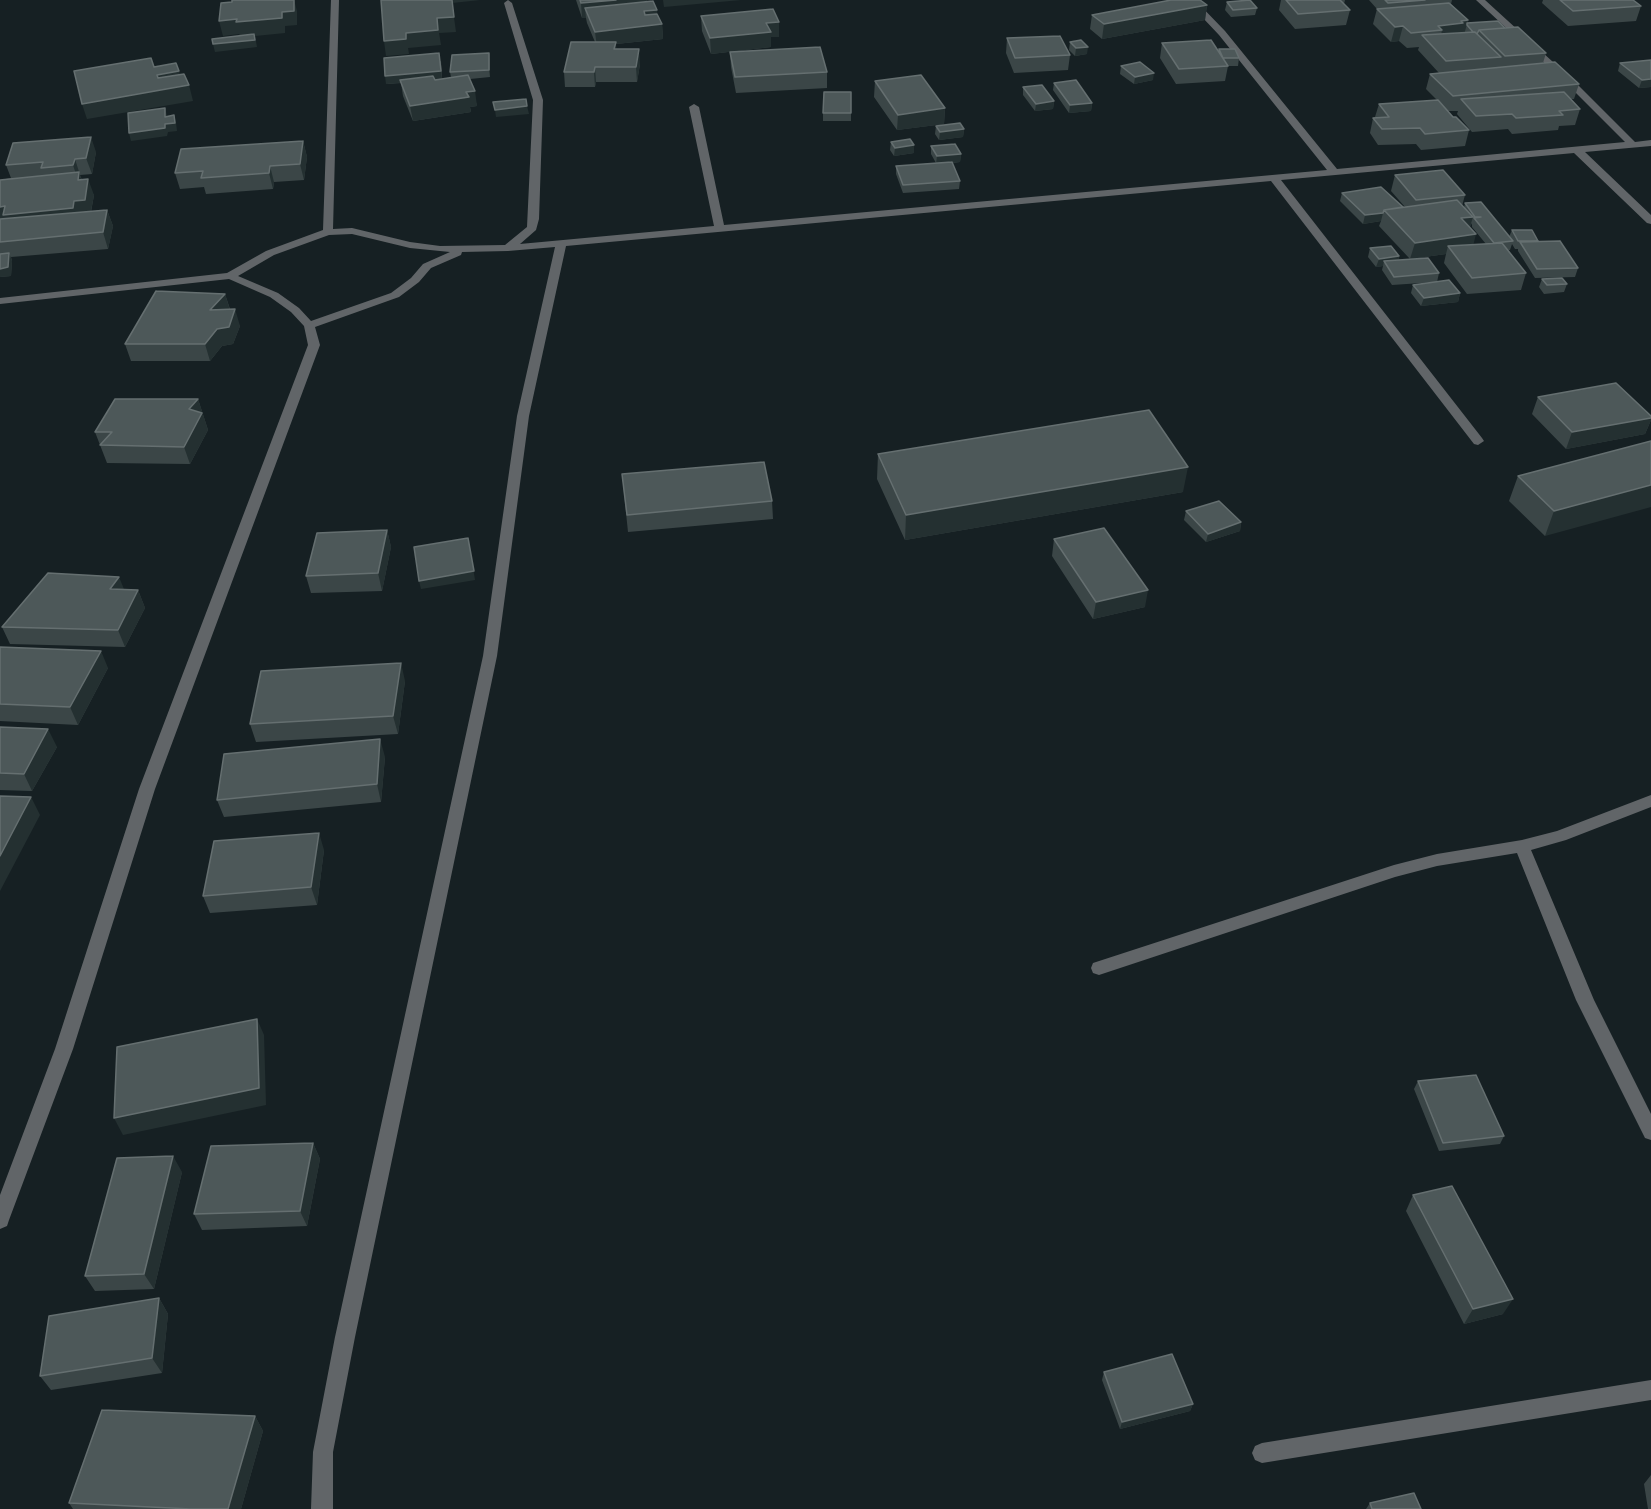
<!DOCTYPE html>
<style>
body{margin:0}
canvas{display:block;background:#162023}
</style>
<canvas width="1651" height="1509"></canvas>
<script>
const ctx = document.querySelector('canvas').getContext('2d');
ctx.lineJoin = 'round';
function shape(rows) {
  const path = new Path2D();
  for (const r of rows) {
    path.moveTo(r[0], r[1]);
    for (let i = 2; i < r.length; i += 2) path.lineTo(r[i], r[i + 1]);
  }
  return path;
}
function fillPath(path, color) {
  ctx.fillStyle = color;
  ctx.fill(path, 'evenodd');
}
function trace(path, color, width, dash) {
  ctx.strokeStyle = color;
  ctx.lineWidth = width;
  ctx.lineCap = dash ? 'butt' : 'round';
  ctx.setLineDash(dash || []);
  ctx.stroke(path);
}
fillPath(shape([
 [331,0,339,0,333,229,352,228,410,242,440,246,505,245,527,227,533,100,504,3,508,0,512,3,543,100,539,219,536,230,520,244,714,226,689,107,694,104,699,107,724,225,1327,170,1219,35,1186,0,1195,0,1225,31,1337,169,1625,142,1570,87,1476,0,1485,0,1576,83,1635,142,1651,140,1651,146,1585,152,1651,215,1651,224,1647,223,1574,153,1281,180,1482,438,1484,441,1478,445,1474,444,1271,181,566,246,529,416,497,656,355,1337,333,1452,333,1509,311,1509,313,1452,335,1337,483,656,517,416,555,247,508,251,462,252,461,255,431,268,419,282,399,297,315,327,320,345,155,789,73,1049,9,1220,7,1226,0,1229,0,1195,55,1049,139,789,308,345,304,326,291,312,270,297,229,279,0,304,0,298,227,273,266,251,323,230,331,0],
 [352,234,410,248,450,252,423,264,411,278,391,293,311,321,299,308,278,293,238,276,274,255,329,235,352,234],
 [1651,795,1651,807,1566,840,1531,850,1594,1000,1651,1114,1651,1140,1645,1138,1576,1000,1517,853,1437,866,1395,877,1099,975,1093,973,1091,968,1093,963,1394,865,1437,854,1522,840,1557,831,1651,795],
 [1651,1380,1651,1400,1262,1463,1255,1460,1252,1453,1255,1446,1262,1443,1651,1380]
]), '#616568');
fillPath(shape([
 [576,0,647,0,647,2,657,14,662,24,663,39,616,44,616,49,640,64,637,82,596,82,595,87,565,87,564,72,595,42,587,23,586,18,582,18],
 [1281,0,1345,0,1344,4,1350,10,1346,25,1295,29,1279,10],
 [1369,0,1452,0,1451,4,1468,20,1467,23,1505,28,1546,53,1543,63,1579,84,1574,99,1571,99,1580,109,1575,125,1559,126,1558,130,1512,134,1508,129,1472,132,1457,114,1458,111,1448,111,1453,117,1469,130,1465,146,1421,150,1416,144,1378,145,1370,133,1373,118,1375,117,1379,104,1437,100,1426,89,1430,74,1439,73,1418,50,1419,47,1407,48,1399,41,1391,42,1373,24,1377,9],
 [1543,0,1633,0,1641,6,1636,21,1568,26,1542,3],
 [1227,2,1257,8,1255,15,1231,17,1225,10],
 [1207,5,1205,20,1102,39,1090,29,1092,15],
 [701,16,779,22,779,37,771,37,771,47,711,54,702,31],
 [1007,38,1070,55,1068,70,1014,73,1006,53],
 [1070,42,1087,54,1075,56,1069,50],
 [1162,43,1218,51,1219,49,1239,58,1238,66,1228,66,1225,81,1176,84,1160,58],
 [730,52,827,72,827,88,736,93,731,67],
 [490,60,490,77,470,79,477,106,470,107,471,112,413,121,403,96,401,83,386,84,441,61,442,79,451,77,450,72],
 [1651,60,1651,87,1639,88,1618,71,1620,63],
 [1121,66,1153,80,1134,84,1120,74],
 [875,81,945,108,944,124,897,130,874,97],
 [1054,83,1092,103,1091,111,1069,113,1053,90],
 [1023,87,1054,101,1053,109,1035,111,1023,95],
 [851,92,851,121,823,121,823,113],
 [936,126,964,129,963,137,939,140,935,134],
 [303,141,307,157,304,180,274,182,273,189,206,194,204,187,180,189,175,173],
 [891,142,914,153,894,156,890,150],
 [931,146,961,154,960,162,952,163,960,181,959,189,903,193,896,174,896,166,936,163,931,154],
 [96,152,92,174,80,175,82,180,94,195,91,212,107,210,113,226,108,249,11,257,12,261,11,276,0,277,0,180,11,178,6,165],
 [1395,175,1465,195,1462,206,1464,208,1465,203,1509,237,1512,230,1538,241,1538,242,1578,268,1575,277,1535,278,1518,251,1518,249,1515,249,1512,244,1510,250,1508,250,1526,273,1521,290,1467,294,1444,263,1446,254,1410,259,1379,226,1381,221,1363,224,1340,201,1342,193,1405,207,1391,191],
 [1471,223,1472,225,1472,227,1486,244,1473,245,1470,227],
 [1370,248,1399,256,1398,261,1439,273,1437,282,1460,293,1458,302,1421,306,1411,293,1413,285,1436,282,1392,285,1382,270,1383,266,1376,267,1368,257],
 [1542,279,1567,284,1564,292,1544,294,1539,287],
 [225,294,230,309,240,326,233,344,222,346,210,361,131,361,125,344],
 [1538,397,1651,416,1651,420,1645,434,1566,449,1532,414],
 [198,399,208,430,190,464,107,463,95,432],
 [1651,441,1545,536,1509,501,1518,476],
 [878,454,1183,492,905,540,877,479],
 [622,474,772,501,773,519,628,532],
 [1186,511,1241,522,1240,531,1206,542,1184,520],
 [387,530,391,547,382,591,311,593,306,576],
 [1054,539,1145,607,1093,619,1052,556],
 [124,590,138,590,145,608,125,647,10,644,2,627],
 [0,647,108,668,78,725,0,721],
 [405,681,398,734,256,742,250,724],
 [0,727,57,747,32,791,0,790],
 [385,757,381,802,224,817,217,800],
 [324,850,317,905,210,913,203,896],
 [1418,1081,1504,1136,1500,1144,1439,1151,1414,1089],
 [313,1143,320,1159,307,1226,202,1230,194,1214],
 [182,1172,154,1289,95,1291,85,1276],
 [1413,1195,1503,1314,1464,1324,1406,1211],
 [159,1298,168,1314,162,1373,51,1390,40,1376],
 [1104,1372,1193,1404,1190,1411,1120,1429,1102,1380],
 [255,1416,263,1431,241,1509,73,1509,69,1503],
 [1651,1475,1651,1509,1648,1509,1644,1484],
 [1370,1503,1421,1509,1366,1509]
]), '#3b4647');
fillPath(shape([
 [294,0,297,11,297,25,285,26,285,33,255,36,257,47,215,52,213,44,240,37,239,34,223,36,219,21],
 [415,0,480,0,452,3,456,32,439,33,441,45,408,48,409,54,386,56,384,41,406,33],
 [616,0,647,0,647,11,657,10,658,24,662,24,663,39,616,44,617,57,597,47,595,32,585,8,586,18,582,18,581,3],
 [663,0,741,0,664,7],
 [1207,5,1205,20,1102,39,1104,24],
 [1468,20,1464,35,1440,40,1442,30,1438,26],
 [779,22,779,37,771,37,771,47,711,54,710,38,766,23],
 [1403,26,1399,41,1391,42,1395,27],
 [1088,47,1087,54,1075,56,1076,48],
 [639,49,640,64,637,82,636,67],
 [439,53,442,79,386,84,385,76],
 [489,53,490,60,490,77,489,70],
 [595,67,596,82,595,87,594,72],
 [179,71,183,86,189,85,193,101,87,119,82,104,157,75],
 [1154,73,1153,80,1134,84,1135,77],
 [1651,79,1651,87,1639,88,1642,80],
 [475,91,477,106,470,107,471,112,413,121,410,106,466,92],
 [1054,101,1053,109,1035,111,1036,104],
 [1092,103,1091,111,1069,113,1070,105],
 [527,106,529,114,496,117,495,110],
 [165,108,167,116,174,115,176,123,177,131,168,132,167,136,131,141,129,133,165,117],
 [945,108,944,124,897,130,898,115],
 [964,129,963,137,939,140,940,132],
 [91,137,96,152,92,174,86,158],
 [303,141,307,157,304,180,300,164],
 [914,145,914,153,894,156,895,148],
 [961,154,960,162,936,164,937,156],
 [75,159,84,188,83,196,73,165],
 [270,166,274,182,273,189,269,173],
 [88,179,94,195,90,216,0,224,0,207,74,201],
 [107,210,113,226,108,249,103,232],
 [1383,213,1381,221,1363,224,1365,215],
 [1473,217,1468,233,1461,218],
 [1476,234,1472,250,1448,246,1446,254,1410,259,1415,243],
 [9,253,12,261,11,276,0,277,0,269],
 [1399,256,1397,265,1384,261,1383,266,1376,267,1379,259],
 [1460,293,1458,302,1421,306,1424,298],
 [225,294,230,310,210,310],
 [235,309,240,326,233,344,222,346,210,361,205,344],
 [198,399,208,430,190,464,184,447,189,409],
 [1651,418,1651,420,1645,434,1566,449,1572,432],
 [1188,467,1183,492,905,540,906,515],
 [1651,485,1651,507,1545,536,1554,511],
 [1241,522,1240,531,1206,542,1208,534],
 [387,530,391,547,382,591,378,573],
 [468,538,475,580,421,589,419,581],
 [119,577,126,594,110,589],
 [138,590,145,608,125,647,118,630],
 [1148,590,1145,607,1093,619,1096,602],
 [101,651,108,668,78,725,70,707],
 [401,663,405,681,398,734,393,716],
 [48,729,57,747,32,791,24,774],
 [380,739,385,757,381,802,377,784],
 [31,797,40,815,0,891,0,856],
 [319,833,324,850,317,905,311,887],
 [257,1019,264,1035,266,1105,123,1135,114,1118],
 [313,1143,320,1159,307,1226,300,1211],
 [173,1156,182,1172,154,1289,144,1274],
 [159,1298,168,1314,162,1373,152,1358],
 [1513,1299,1503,1314,1464,1324,1473,1309],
 [1193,1404,1190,1411,1120,1429,1122,1422],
 [255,1416,263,1431,241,1509,228,1509]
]), '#243031');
const building = shape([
 [232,0,294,0,294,11,282,12,282,18,236,22,237,19,219,21,221,3,232,2,232,0],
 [381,0,452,0,454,17,437,18,438,30,406,33,406,39,384,41,381,0],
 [580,0,616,0,581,3,580,0],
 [1171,0,1200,0,1207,5,1104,24,1092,15,1171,0],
 [1250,0,1257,8,1233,10,1227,2,1250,0],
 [1286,0,1340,0,1350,10,1298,14,1286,0],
 [1385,0,1425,0,1388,3,1385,0],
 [1560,0,1633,0,1641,6,1573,11,1560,0],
 [653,1,657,10,644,11,645,15,657,14,662,24,595,32,585,8,653,1],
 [1449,3,1468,20,1461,21,1463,23,1438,26,1442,30,1411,33,1403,26,1395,27,1377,9,1449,3],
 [773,9,779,22,766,23,771,32,710,38,701,16,773,9],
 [1498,21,1505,28,1479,30,1477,34,1475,32,1473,32,1467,25,1467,23,1498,21],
 [1518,27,1546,53,1505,56,1479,30,1518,27],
 [1475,32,1501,57,1446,61,1422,35,1475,32],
 [254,34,255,40,213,44,212,39,254,34],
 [1060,36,1070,55,1015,58,1007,38,1060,36],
 [1081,40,1088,47,1076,48,1070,42,1081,40],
 [1211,40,1228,66,1179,69,1162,43,1211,40],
 [571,42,616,42,614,49,639,49,636,67,595,67,594,72,564,72,571,42],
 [820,47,827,72,735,77,730,52,820,47],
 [1219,49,1235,49,1239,58,1223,58,1219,49],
 [439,53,441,71,385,76,384,58,439,53],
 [489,53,489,70,450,72,452,55,489,53],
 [151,58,154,67,176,63,179,71,157,75,158,78,184,74,189,85,82,104,74,71,151,58],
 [1651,60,1651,79,1642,80,1620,63,1651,60],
 [1140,62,1154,73,1135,77,1121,66,1140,62],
 [1555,62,1579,84,1453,96,1430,74,1555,62],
 [468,75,475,91,466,92,469,97,410,106,400,80,433,76,435,80,468,75],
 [921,75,945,108,898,115,875,81,921,75],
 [1076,80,1092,103,1070,105,1054,83,1076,80],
 [1042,85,1054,101,1036,104,1023,87,1042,85],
 [824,92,851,92,851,113,823,113,824,92],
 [1564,92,1580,109,1559,111,1563,115,1516,118,1512,114,1476,116,1461,99,1564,92],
 [526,99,527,106,495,110,493,102,526,99],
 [1438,100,1453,117,1456,117,1469,130,1425,134,1420,128,1382,129,1373,118,1389,117,1379,104,1438,100],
 [165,108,165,117,174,115,175,123,165,124,165,128,129,133,128,113,165,108],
 [960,123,964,129,940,132,936,126,960,123],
 [91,137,86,158,75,159,73,165,41,168,43,162,6,165,13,143,91,137],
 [910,139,914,145,895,148,891,142,910,139],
 [303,141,300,164,270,166,269,173,201,178,203,171,175,173,181,149,303,141],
 [955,144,961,154,937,156,931,146,955,144],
 [952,162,960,181,903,185,896,166,952,162],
 [1443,170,1465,195,1416,200,1395,175,1443,170],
 [79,172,78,180,88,179,85,200,74,201,73,208,3,215,5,206,0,207,0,180,79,172],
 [1381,187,1403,207,1384,210,1383,213,1365,215,1342,193,1381,187],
 [1457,200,1473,217,1461,218,1476,234,1415,243,1384,210,1457,200],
 [1481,202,1513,241,1494,243,1474,218,1481,217,1475,217,1465,203,1481,202],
 [107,210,103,232,0,242,0,219,107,210],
 [1512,230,1532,230,1538,241,1518,241,1512,230],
 [1560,241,1578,268,1537,269,1520,242,1560,241],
 [1502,243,1526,273,1472,278,1448,246,1502,243],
 [1391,246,1399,256,1379,259,1370,248,1391,246],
 [9,253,8,267,0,269,0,254,9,253],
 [1428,258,1439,273,1394,277,1384,261,1428,258],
 [1562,278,1567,284,1547,285,1542,279,1562,278],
 [1449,280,1460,293,1424,298,1413,285,1449,280],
 [156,291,225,294,210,310,235,309,229,327,217,329,205,344,125,344,156,291],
 [1616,383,1651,416,1651,418,1572,432,1538,397,1616,383],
 [115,399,198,399,189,409,202,413,184,447,100,445,112,432,95,432,115,399],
 [1149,410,1188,467,906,515,878,454,1149,410],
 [1651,441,1651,485,1554,511,1518,476,1651,441],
 [764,462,772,501,627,515,622,474,764,462],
 [1219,501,1241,522,1208,534,1186,511,1219,501],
 [1104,528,1148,590,1096,602,1054,539,1104,528],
 [387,530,378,573,306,576,317,533,387,530],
 [468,538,474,571,419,581,414,547,468,538],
 [48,573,119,577,110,589,138,590,118,630,2,627,48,573],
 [0,647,101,651,70,707,0,704,0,647],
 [401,663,393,716,250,724,261,671,401,663],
 [0,727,48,729,24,774,0,773,0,727],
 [380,739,377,784,217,800,224,754,380,739],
 [0,796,31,797,0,856,0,796],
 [319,833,311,887,203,896,214,841,319,833],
 [257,1019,259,1088,114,1118,117,1047,257,1019],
 [1476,1075,1504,1136,1443,1143,1418,1081,1476,1075],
 [313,1143,300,1211,194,1214,211,1146,313,1143],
 [173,1156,144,1274,85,1276,117,1158,173,1156],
 [1452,1186,1513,1299,1473,1309,1413,1195,1452,1186],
 [159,1298,152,1358,40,1376,49,1316,159,1298],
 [1172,1354,1193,1404,1122,1422,1104,1372,1172,1354],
 [102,1410,255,1416,228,1509,191,1509,69,1503,102,1410],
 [1414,1493,1421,1509,1372,1509,1370,1503,1414,1493]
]);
fillPath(building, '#4d5859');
trace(building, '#656f70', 1.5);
</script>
